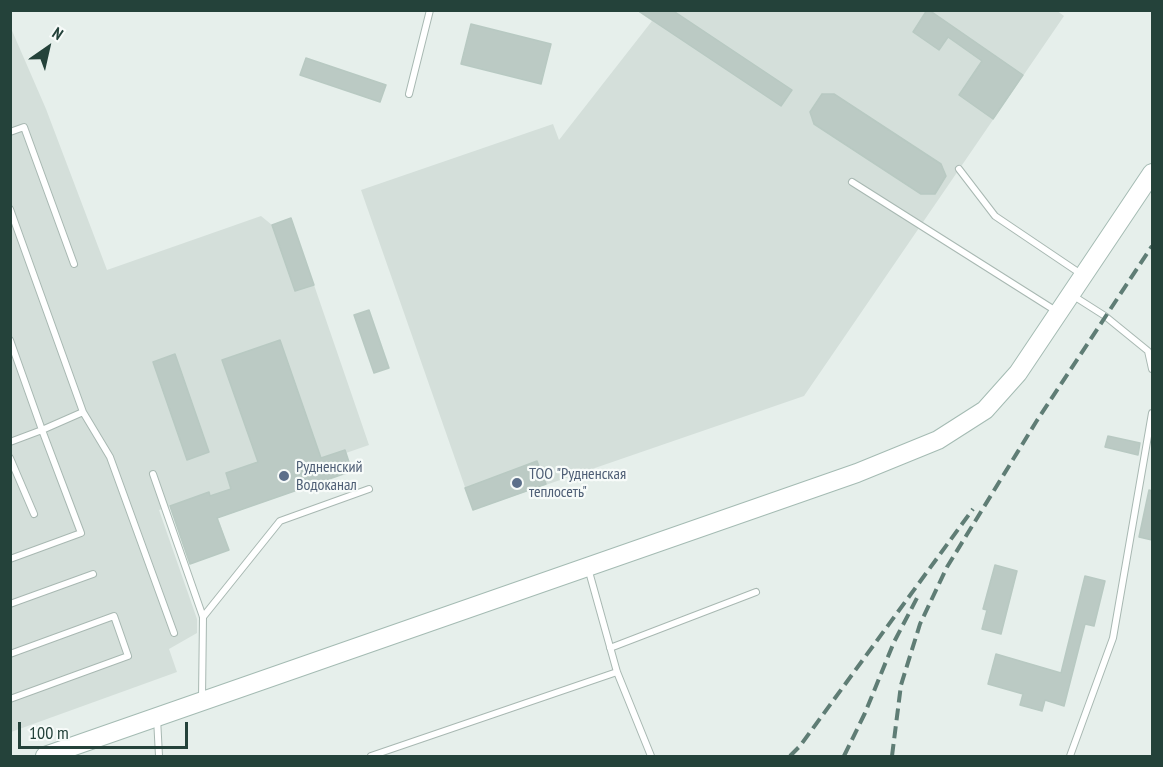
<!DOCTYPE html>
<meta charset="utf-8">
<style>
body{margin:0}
#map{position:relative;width:1163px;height:767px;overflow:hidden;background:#e6efeb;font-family:"PT Sans Narrow",sans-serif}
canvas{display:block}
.frame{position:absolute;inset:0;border:12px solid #24423a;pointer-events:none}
.north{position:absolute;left:18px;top:18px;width:60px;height:60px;-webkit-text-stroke:4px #f7fbf9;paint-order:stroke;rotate:34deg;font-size:16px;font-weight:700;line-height:24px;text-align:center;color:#24423a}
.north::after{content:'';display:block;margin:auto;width:21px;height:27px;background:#24423a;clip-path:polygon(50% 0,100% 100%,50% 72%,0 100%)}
.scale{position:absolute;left:18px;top:722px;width:170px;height:27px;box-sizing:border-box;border:3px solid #24423a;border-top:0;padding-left:8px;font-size:18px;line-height:21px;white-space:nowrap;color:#24423a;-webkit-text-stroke:4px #f7fbf9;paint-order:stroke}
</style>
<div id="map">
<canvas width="1163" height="767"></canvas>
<div class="frame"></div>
<div class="north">N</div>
<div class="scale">100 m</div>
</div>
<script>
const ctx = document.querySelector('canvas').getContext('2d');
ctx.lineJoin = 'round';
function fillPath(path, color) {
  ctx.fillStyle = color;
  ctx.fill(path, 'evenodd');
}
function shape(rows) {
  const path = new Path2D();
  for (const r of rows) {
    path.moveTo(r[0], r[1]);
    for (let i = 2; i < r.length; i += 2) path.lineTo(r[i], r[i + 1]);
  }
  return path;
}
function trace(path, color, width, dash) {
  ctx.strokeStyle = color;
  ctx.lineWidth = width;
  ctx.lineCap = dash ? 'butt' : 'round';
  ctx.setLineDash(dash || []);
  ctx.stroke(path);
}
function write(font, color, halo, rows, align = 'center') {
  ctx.font = font + ' "PT Sans Narrow",sans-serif';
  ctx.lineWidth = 4.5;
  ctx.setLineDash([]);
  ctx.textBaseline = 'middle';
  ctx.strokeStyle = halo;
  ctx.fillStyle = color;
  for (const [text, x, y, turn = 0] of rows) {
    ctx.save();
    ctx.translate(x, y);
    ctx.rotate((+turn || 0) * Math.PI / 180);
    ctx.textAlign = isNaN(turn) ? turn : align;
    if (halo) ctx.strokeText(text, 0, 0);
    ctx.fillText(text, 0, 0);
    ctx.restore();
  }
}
fillPath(shape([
 [923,10,926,12,927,10,1056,10,1064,16,804,396,473,510,361,190,553,124,559,140,652,21,637,11],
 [10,26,46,109,107,270,261,216,272,225,291,218,369,445,346,453,352,471,218,518,229,550,190,564,170,506,159,510,197,619,197,633,169,649,177,672,11,732]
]), '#d4dfda');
const building = shape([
 [637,10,672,10,792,90,781,106,637,10],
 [927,10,929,10,1023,75,993,119,959,95,982,61,948,37,939,50,913,32,927,10],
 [471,24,551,44,541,84,461,64,471,24],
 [306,58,386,85,380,102,300,75,306,58],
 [822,94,834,94,941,164,946,176,935,194,921,194,814,124,810,112,822,94],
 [291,218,314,285,295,291,272,225,291,218],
 [369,310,389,368,374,373,354,315,369,310],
 [280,340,321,458,345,450,352,471,217,518,229,550,190,564,170,506,209,492,210,496,231,489,226,473,258,462,222,360,280,340],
 [175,354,209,452,187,460,153,362,175,354],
 [1108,436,1140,443,1138,455,1105,447,1108,436],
 [537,461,546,484,473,510,465,488,537,461],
 [1149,490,1152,491,1152,540,1139,537,1149,490],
 [995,565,1017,571,1001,634,982,629,987,610,983,609,995,565],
 [1085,576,1105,581,1094,626,1085,624,1064,706,1045,700,1042,711,1020,705,1023,694,988,684,996,654,1061,673,1085,576]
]);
fillPath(building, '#bbcac4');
trace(building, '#b8c9c2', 1.5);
const lane = shape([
 [409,94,430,10],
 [10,132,24,127,74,264],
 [959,169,995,216,1081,274],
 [852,182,1056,311],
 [10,209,83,412,110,457,174,633],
 [1072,295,1105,316,1148,351,1152,369],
 [10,340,42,430,81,533,10,559],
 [10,442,42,430,83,412],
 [10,458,34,514],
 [153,474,203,617,202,698],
 [588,568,617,672,651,756],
 [10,604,93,574],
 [203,617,280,521,369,489],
 [610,648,756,592],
 [10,654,114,616,128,656,10,699],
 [157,718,159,756],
 [371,756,617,672],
 [1070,756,1113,638,1152,413]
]);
const secondary = shape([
 [45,756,857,473,938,440,985,410,1018,373,1152,173]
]);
trace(lane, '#a8b8b2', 8);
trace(secondary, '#a4bbb3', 20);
trace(lane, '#fff', 6);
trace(secondary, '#fff', 18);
trace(shape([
 [790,756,800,746,973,509],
 [844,756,865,713,894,642,917,598],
 [892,756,901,685,920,624,947,567,1036,422,1152,246]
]), '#5f7d75', 4, [12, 6]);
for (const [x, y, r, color] of [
 [284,476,6,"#5c6f8a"],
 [517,483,6,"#5c6f8a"]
]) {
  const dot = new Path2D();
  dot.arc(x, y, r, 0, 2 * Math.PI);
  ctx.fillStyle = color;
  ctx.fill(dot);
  trace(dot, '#f7fbf9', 2);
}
write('16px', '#4e5e75', '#f7fbf9', [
 ["Рудненский",296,467],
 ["Водоканал",296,485],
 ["ТОО \"Рудненская",529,474],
 ["теплосеть\"",529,492]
], 'left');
</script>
